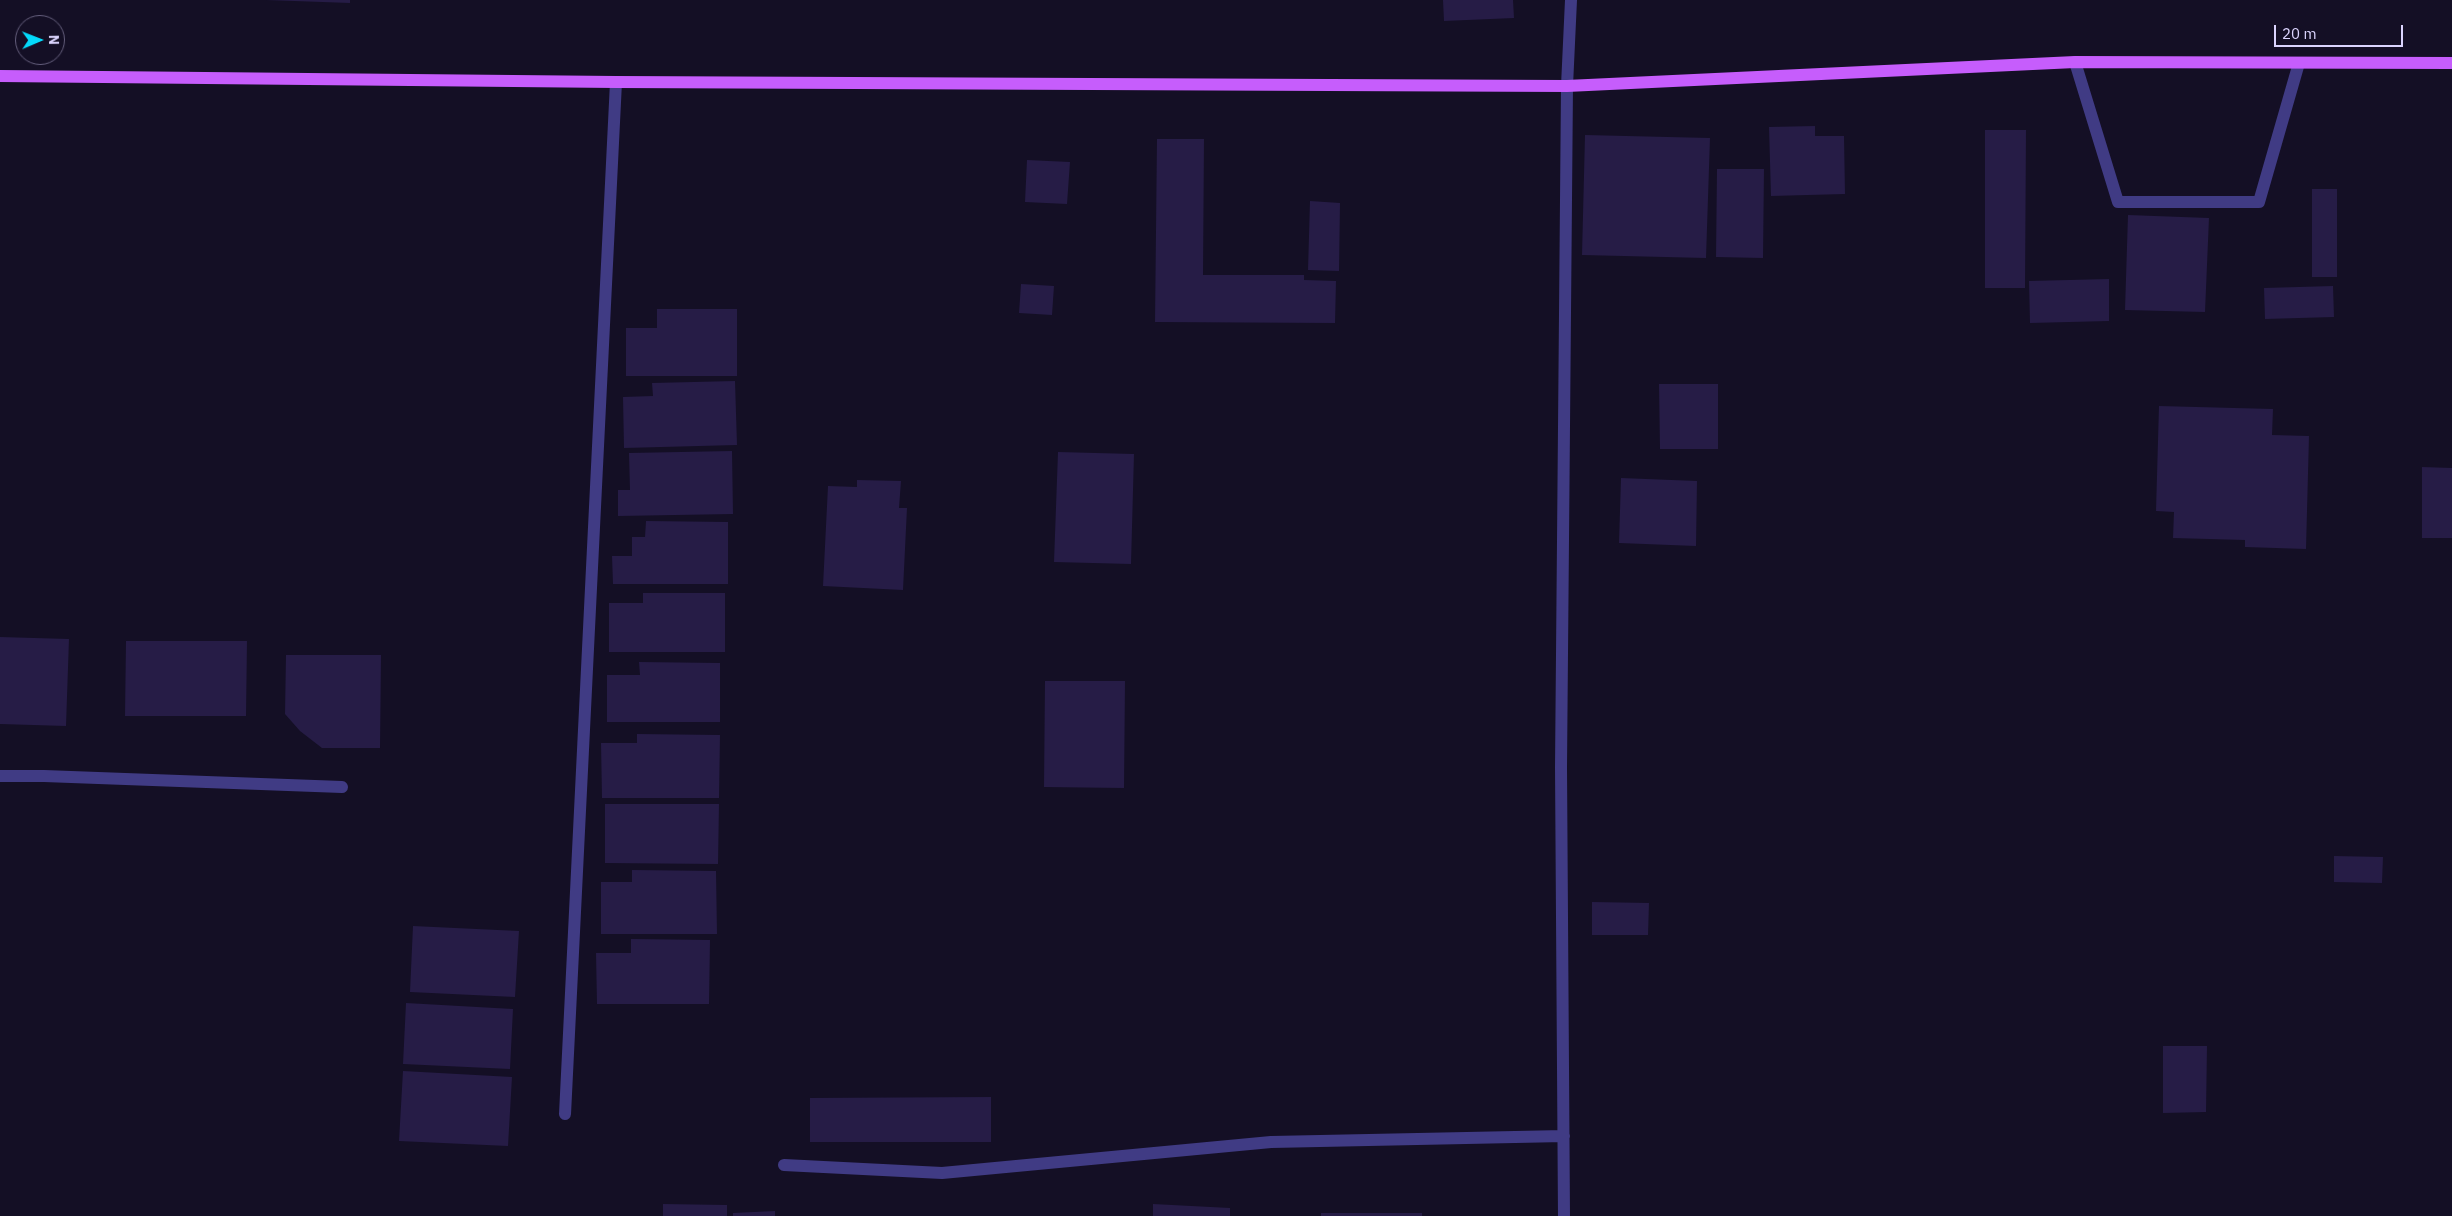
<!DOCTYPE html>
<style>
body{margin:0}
#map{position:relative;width:2452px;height:1216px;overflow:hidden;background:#140f25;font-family:"IBM Plex Sans",sans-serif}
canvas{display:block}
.north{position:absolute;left:15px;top:15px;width:50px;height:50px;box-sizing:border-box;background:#140f25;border:1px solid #645e7c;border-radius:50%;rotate:89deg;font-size:14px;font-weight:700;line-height:20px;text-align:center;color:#dbd4fe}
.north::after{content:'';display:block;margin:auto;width:18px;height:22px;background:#04dafb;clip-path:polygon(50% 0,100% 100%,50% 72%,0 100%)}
.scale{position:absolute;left:2274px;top:25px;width:129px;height:22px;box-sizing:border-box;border:2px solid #dbd4fe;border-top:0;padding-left:6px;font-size:15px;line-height:18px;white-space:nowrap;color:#dbd4fe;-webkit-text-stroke:4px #140f25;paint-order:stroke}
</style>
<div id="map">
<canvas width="2452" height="1216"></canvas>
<div class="north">N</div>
<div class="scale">20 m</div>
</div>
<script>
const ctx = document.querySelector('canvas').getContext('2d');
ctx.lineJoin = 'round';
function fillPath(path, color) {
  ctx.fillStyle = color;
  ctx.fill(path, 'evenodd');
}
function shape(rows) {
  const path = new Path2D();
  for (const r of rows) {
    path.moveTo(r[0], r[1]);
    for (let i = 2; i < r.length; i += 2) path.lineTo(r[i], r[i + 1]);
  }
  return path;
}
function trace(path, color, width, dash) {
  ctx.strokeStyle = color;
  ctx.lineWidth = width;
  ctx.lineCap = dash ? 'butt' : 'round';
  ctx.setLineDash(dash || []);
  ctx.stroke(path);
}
fillPath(shape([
 [266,0,350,0,350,3],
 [1443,0,1513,0,1514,18,1444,21],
 [1815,126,1815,136,1844,136,1845,194,1771,196,1769,127],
 [1985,130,2026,130,2025,288,1985,288],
 [1585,135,1710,138,1706,258,1582,255],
 [1157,139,1204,139,1203,275,1304,275,1304,280,1336,281,1335,323,1155,322],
 [1027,160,1070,162,1067,204,1025,202],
 [1717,169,1764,169,1763,258,1716,257],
 [2312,189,2337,189,2337,277,2312,277],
 [1310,201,1340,203,1339,271,1308,270],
 [2128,215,2209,218,2205,312,2125,310],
 [2109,279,2109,321,2030,323,2029,281],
 [1021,284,1054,286,1052,315,1019,313],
 [2333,286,2334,317,2265,319,2264,288],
 [657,309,737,309,737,376,626,376,626,328,657,328],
 [735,381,737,445,624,448,623,397,653,396,652,383],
 [1659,384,1718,384,1718,449,1660,449],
 [2159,406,2273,409,2272,435,2309,436,2306,549,2245,547,2245,540,2173,538,2174,512,2156,511],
 [732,451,733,514,618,516,618,490,630,490,629,453],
 [1058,452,1134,454,1131,564,1054,562],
 [2422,467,2452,468,2452,538,2422,538],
 [1621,478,1697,481,1696,546,1619,543],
 [857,480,901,481,899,508,907,508,903,590,823,586,828,486,857,487],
 [646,521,728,522,728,584,613,584,612,556,632,556,632,537,645,537],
 [643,593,725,593,725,652,609,652,609,603,643,603],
 [0,637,69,639,66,726,0,724],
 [126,641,247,641,246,716,125,716],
 [286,655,381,655,380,748,322,748,300,731,285,714],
 [639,662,720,663,720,722,607,722,607,675,640,675],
 [1045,681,1125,681,1124,788,1044,787],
 [637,734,720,735,719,798,602,798,601,743,637,743],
 [605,804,719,804,718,864,605,863],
 [2334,856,2383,857,2382,883,2334,882],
 [632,870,716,871,717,934,601,934,601,882,632,882],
 [1592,902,1649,903,1648,935,1592,935],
 [413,926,519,931,515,997,410,992],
 [631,939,710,940,709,1004,597,1004,596,953,631,953],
 [406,1003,513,1009,510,1069,403,1064],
 [2163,1046,2207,1046,2206,1112,2163,1113],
 [403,1071,512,1077,508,1146,399,1141],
 [991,1097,991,1142,810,1142,810,1098],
 [663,1204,727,1205,727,1216,663,1216],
 [1153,1204,1230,1208,1230,1216,1153,1216],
 [775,1211,775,1216,733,1216,733,1213],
 [1321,1213,1422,1213,1422,1216,1321,1216]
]), '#261c46');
trace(shape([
 [2075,62,2118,202,2259,202,2299,63],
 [0,776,44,776,342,787],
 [565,1114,616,82],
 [784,1165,942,1173,1271,1142,1564,1136],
 [1564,1216,1561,767,1567,86,1571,0]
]), '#403b84', 12);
trace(shape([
 [0,76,616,82,1567,86,2075,62,2452,63]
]), '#c65dfc', 12);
</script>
